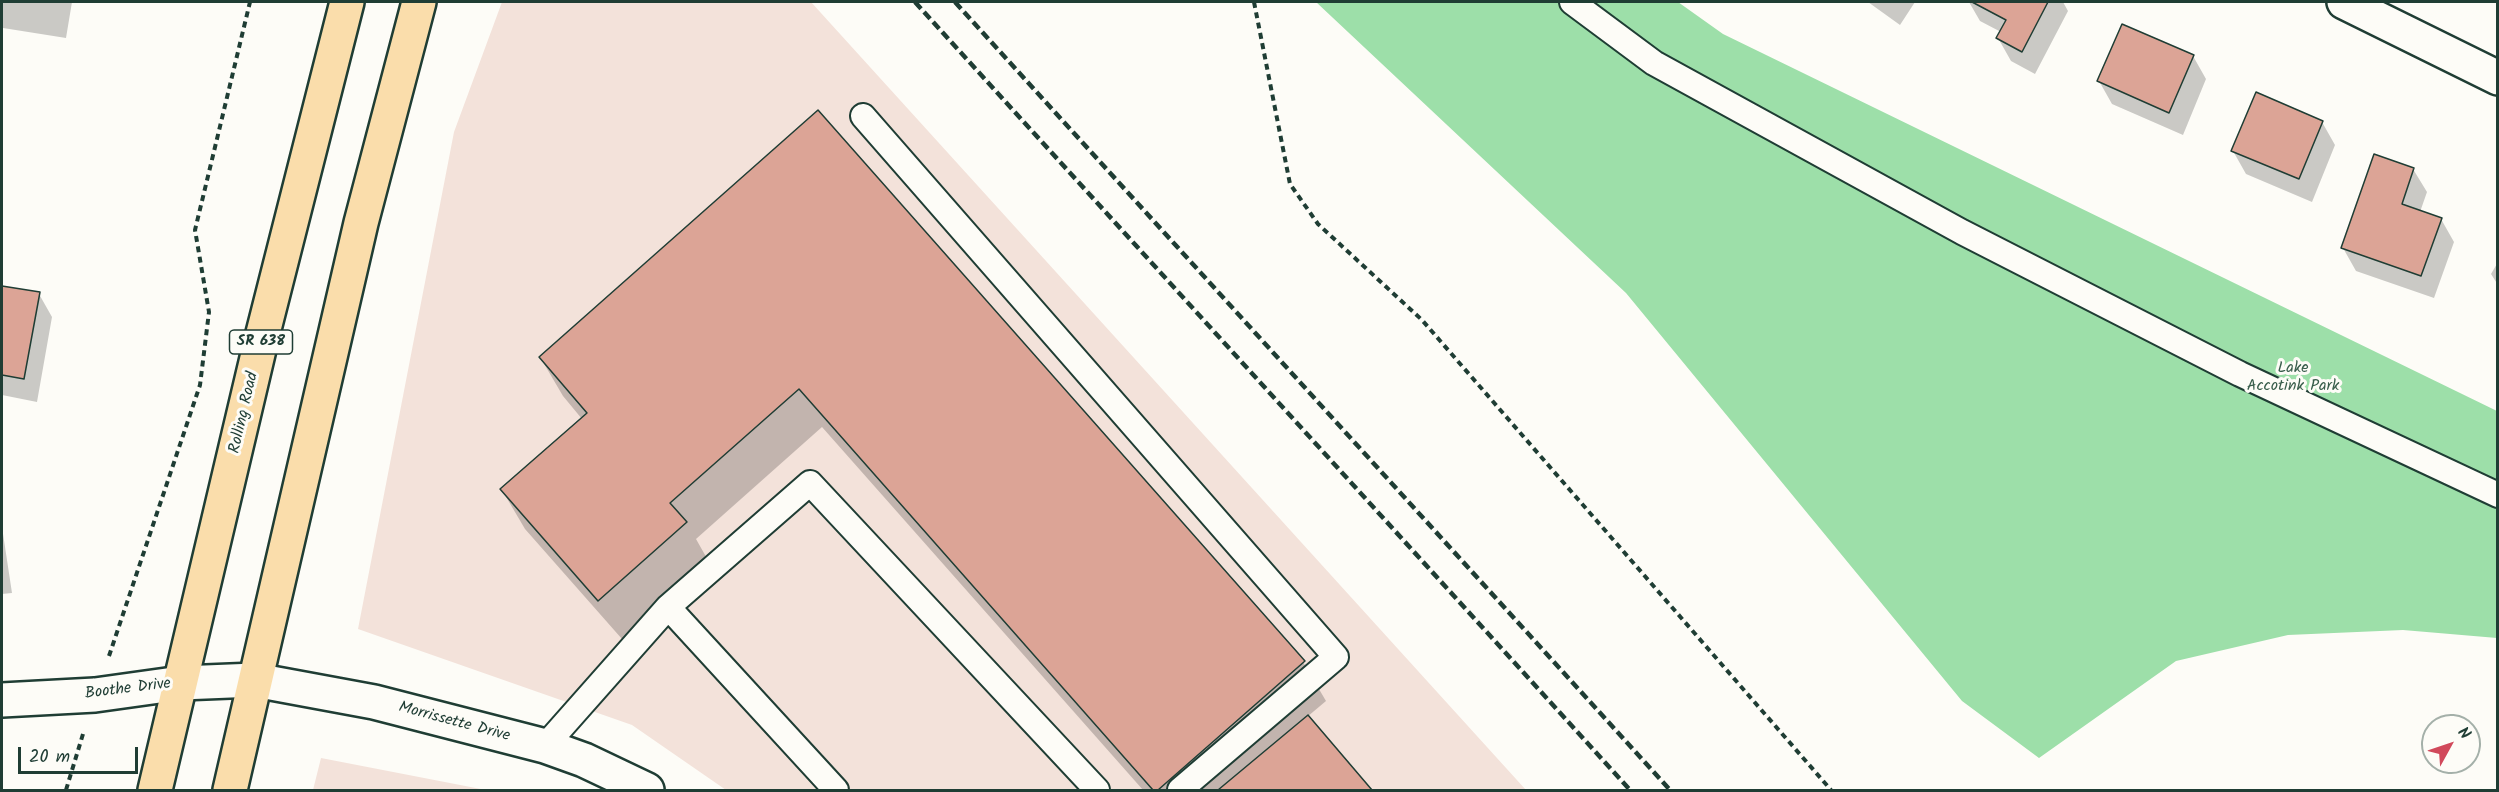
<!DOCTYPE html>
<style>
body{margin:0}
#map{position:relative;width:2499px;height:792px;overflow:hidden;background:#fdfcf7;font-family:Kalam,sans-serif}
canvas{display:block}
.frame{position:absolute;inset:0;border:3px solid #1f3d34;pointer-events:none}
.north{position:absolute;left:2421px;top:714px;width:60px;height:60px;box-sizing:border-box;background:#fdfcf7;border:2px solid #a4b0a9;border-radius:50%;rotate:50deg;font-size:16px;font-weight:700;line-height:24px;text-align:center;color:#1f3d34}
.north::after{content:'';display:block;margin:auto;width:21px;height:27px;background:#d1495b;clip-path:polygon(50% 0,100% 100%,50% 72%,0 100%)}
.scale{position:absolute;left:18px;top:747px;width:120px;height:27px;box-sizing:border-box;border:3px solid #1f3d34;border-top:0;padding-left:8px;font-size:18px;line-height:21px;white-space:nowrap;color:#1f3d34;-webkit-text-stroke:4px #fdfcf7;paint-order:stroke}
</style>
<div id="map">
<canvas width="2499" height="792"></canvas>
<div class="frame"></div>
<div class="north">N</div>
<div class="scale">20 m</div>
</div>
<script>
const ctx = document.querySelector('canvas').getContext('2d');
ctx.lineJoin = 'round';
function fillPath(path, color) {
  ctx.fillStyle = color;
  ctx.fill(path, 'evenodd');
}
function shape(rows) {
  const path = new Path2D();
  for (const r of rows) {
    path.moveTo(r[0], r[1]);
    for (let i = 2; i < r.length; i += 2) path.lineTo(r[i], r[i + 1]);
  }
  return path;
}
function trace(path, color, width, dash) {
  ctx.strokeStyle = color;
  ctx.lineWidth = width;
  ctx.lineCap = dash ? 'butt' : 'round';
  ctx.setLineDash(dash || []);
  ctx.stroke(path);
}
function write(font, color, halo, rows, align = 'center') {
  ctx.font = font + ' Kalam,sans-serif';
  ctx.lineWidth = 6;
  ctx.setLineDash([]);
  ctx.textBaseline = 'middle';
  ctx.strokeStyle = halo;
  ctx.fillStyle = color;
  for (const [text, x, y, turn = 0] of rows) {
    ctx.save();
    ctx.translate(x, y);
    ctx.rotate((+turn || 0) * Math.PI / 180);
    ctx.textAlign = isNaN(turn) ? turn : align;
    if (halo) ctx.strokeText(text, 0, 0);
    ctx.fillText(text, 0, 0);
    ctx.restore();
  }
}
fillPath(shape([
 [502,2,811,2,1526,790,726,790,632,725,358,629,454,132],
 [321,758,486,790,313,790]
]), '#f3e2da');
fillPath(shape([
 [1316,2,1678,2,1723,34,2497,411,2497,638,2403,630,2288,635,2176,661,2039,758,1962,701,1626,293]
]), '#9ddfa9');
fillPath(shape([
 [2,2,72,2,66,38,3,28],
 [1868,2,1915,2,1900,25],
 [1969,2,2063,2,2068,11,2035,74,2011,61,1998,38,2001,32,1980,21],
 [2193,56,2206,79,2183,135,2112,104,2099,81],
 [818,112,1303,662,1326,701,1307,717,1370,790,1143,790,822,427,696,539,709,562,622,639,525,529,502,490,582,419,563,396,540,357],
 [2322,122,2335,145,2312,202,2246,174,2233,151],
 [2413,169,2427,192,2420,212,2441,219,2454,242,2434,298,2356,271,2343,248],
 [2498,262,2498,285,2491,274],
 [2,287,39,294,52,317,37,402,2,395],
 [2,527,12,593,2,594]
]), '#0003');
const building = shape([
 [1972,2,2048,2,2022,52,1996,38,2006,20,1972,2],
 [2122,24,2194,55,2169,113,2097,81,2122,24],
 [2256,92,2323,121,2299,179,2231,151,2256,92],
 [818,110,1305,661,1158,790,1153,790,799,389,670,503,687,522,598,601,500,489,587,413,539,357,818,110],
 [2374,154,2414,168,2402,204,2442,218,2421,276,2341,248,2374,154],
 [2,286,40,292,24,379,2,375,2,286],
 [1308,715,1372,790,1218,790,1308,715]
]);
fillPath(building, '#dca496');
trace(building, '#1f3d34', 1.5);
const service = shape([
 [1572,2,1654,63,1962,232,2240,374,2498,495],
 [863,116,1336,657,1180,790],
 [668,607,836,790],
 [545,746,668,607,810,483,1097,790]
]);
const minor = shape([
 [2344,2,2498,78],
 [2,700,95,695,181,683,255,680,374,702,545,746,584,760,647,790]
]);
const primary = shape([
 [155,790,261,341,347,2],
 [230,790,361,223,419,2]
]);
trace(service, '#1f3d34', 28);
trace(minor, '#1f3d34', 38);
trace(primary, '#1f3d34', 38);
trace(shape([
 [1254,2,1290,184,1318,224,1422,320,1831,790],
 [109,656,200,385,209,312,195,230,250,2],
 [66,790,83,734]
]), '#1f3d34', 4, [6, 4.5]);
trace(service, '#fdfcf7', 24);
trace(minor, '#fdfcf7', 33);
trace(primary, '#faddab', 33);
trace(shape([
 [915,2,1630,790],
 [955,2,1670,790]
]), '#1f3d34', 4.5, [9, 4.5]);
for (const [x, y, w] of [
 [261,342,63]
]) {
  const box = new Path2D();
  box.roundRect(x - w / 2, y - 12, w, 24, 4.5);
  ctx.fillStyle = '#fdfcf7';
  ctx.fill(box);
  trace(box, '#1f3d34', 1.5);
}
write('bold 15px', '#1f3d34', null, [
 ["SR 638",261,342]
]);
write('16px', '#385d4b', '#fdfcf7', [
 ["Lake",2293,369],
 ["Accotink Park",2293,387]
]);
write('16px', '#1f3d34', '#fdfcf7', [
 ["Rolling Road",245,413,-77],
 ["Boothe Drive",128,690,-7],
 ["Morrissette Drive",454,723,15]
]);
</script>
